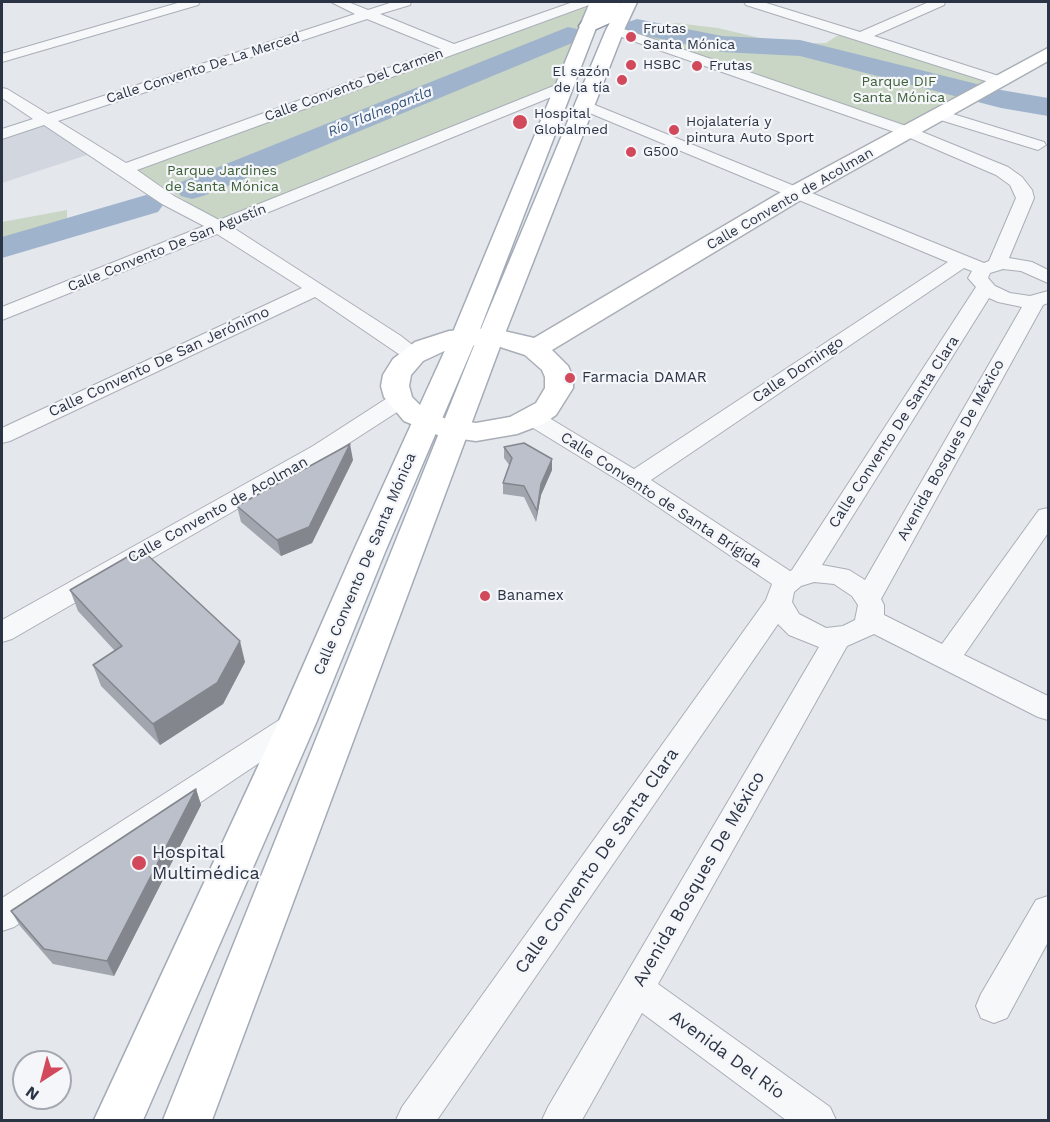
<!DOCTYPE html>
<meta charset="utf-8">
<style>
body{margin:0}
#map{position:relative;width:1050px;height:1122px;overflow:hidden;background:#e4e7ec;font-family:"Work Sans",sans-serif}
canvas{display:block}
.frame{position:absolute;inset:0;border:3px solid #2b3445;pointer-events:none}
.north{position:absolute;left:12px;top:1050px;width:60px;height:60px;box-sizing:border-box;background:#f4f6f9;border:2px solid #a4a8b1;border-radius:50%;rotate:216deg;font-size:16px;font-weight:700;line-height:24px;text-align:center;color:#2b3445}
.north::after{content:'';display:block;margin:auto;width:21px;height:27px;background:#d1495b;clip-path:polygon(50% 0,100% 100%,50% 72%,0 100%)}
</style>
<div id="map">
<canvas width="1050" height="1122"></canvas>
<div class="frame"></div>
<div class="north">N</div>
</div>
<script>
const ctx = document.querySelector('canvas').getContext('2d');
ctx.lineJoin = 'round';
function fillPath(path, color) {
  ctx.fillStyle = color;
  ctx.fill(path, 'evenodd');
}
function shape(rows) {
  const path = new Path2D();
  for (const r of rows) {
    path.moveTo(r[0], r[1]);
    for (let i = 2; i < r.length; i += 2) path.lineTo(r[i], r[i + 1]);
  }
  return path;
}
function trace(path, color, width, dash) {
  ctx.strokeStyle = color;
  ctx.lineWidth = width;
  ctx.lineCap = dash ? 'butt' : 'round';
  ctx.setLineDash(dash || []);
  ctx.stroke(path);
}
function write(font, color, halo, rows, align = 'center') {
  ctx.font = font + ' "Work Sans",sans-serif';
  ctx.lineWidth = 4.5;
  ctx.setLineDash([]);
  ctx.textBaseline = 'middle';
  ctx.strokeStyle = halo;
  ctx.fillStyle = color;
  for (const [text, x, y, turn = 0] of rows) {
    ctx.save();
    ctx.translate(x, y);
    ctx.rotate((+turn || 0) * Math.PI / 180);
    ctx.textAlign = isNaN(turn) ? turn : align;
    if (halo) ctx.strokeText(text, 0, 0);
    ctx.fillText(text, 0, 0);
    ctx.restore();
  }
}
fillPath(shape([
 [47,116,102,150,2,183,2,131]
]), '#d2d6de');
fillPath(shape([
 [586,7,563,86,218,221,136,170],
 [629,22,660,26,676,23,718,28,785,44,826,43,840,34,985,80,909,132,629,33,624,28],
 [67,210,67,219,2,239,2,222]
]), '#c9d6c5');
fillPath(shape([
 [637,19,722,36,800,40,1001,90,1048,98,1048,116,1001,108,800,56,722,52,628,32,624,27,628,22,637,19],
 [568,27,577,29,581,35,577,41,203,196,192,199,181,196,176,189,181,182,568,27],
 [146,195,158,198,163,205,158,212,2,258,2,237,146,195]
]), '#9fb4cc');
const street = shape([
 [181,2,200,2,198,5,2,62,2,54,181,2],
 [331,2,348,2,368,10,393,2,411,2,410,5,380,14,454,44,573,2,591,2,589,5,137,170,174,196,219,220,561,83,571,83,573,86,571,89,232,227,401,336,420,351,423,355,420,359,413,361,406,359,315,297,10,441,2,443,2,428,302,288,217,234,2,320,2,307,204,226,162,204,44,125,2,139,2,129,33,119,2,98,2,88,7,89,48,114,355,14,331,2],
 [367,19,441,49,126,163,58,121,367,19],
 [744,2,763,2,860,32,929,2,945,2,944,5,874,36,1005,78,1007,81,1005,84,995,84,746,5,744,2],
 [615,26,915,129,1008,167,1022,177,1032,190,1034,198,1009,258,1032,262,1048,270,1048,283,1021,271,1003,269,990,273,988,278,995,286,1010,293,1030,296,1048,291,1048,303,1043,305,881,599,884,605,884,615,942,644,1039,510,1048,508,1048,533,964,655,1048,696,1048,720,1038,717,874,634,847,646,658,984,830,1107,836,1120,786,1120,642,1013,582,1120,542,1120,548,1107,819,647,789,635,778,624,437,1120,396,1120,402,1107,766,600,772,584,626,485,525,423,522,418,525,413,533,411,541,413,634,469,948,262,580,109,577,106,585,101,590,103,984,263,989,261,1016,198,1010,185,996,175,903,135,610,33,608,30,610,27,615,26],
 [964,268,972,271,968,278,976,287,792,570,790,571,651,480,964,268],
 [989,298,998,302,1022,307,865,580,849,570,822,565,989,298],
 [814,582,834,584,852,596,858,605,855,620,843,626,826,628,799,614,792,602,794,592,801,586,814,582],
 [940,110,1044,142,1046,145,1038,150,934,118,932,115,934,112,940,110],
 [400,393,408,395,411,400,408,405,329,456,12,639,2,642,2,620,313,446,392,395,400,393],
 [297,711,307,715,312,723,307,731,14,927,2,931,2,898,287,715,297,711],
 [1048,896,1048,942,1007,1018,994,1023,981,1018,976,1006,981,994,1036,900,1048,896]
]);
const secondary = shape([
 [1048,48,1048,61,804,198,552,350,568,366,573,377,573,388,556,415,543,424,517,434,476,441,440,436,404,421,384,397,381,386,383,375,393,359,415,342,449,331,491,328,534,338,788,188,1048,48],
 [491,344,525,355,542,370,545,377,545,388,536,403,510,417,476,423,446,419,424,409,412,397,409,386,411,375,423,361,453,347,491,344]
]);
const primary = shape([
 [590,2,606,2,477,337,385,552,316,723,143,1120,94,1120,278,723,353,552,451,337,590,2],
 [621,2,637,2,624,30,504,336,212,1120,163,1120,478,336,606,30,621,2]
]);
const highway = shape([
 [605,2,621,2,612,22,594,30,582,30,579,26,582,22,599,15,605,2]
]);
trace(street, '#a9aeb7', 2);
trace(secondary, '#a9aeb7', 3);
trace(primary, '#a3abb8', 3);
trace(highway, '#8b94a3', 3);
fillPath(street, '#f7f8fa');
fillPath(secondary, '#fff');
fillPath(primary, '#fff');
fillPath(highway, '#fff');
fillPath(shape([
 [504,447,552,459,552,470,541,495,536,522,524,497,503,494,503,483,510,466,504,458],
 [353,460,312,543,281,556,241,522,237,506],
 [70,590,245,662,223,704,160,745,101,686,93,665,115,651,78,611],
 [196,789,201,805,114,976,53,964,20,926,11,911]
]), '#a1a5ae');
fillPath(shape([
 [350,444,353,460,312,543,281,556,277,540],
 [552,459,552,470,541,495,536,522,537,511,541,484],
 [240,641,245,662,223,704,160,745,153,724],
 [196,789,201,805,114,976,107,961]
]), '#83868d');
const building = shape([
 [524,443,552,459,541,484,537,511,524,486,503,483,512,458,504,447,524,443],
 [350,444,309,527,277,540,237,506,350,444],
 [141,549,240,641,217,683,153,724,93,665,122,646,70,590,141,549],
 [196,789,107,961,44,949,11,911,196,789]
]);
fillPath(building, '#bbc0ca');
trace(building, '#83868d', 1.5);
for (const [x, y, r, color] of [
 [631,37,6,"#d1495b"],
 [631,65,6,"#d1495b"],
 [697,66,6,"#d1495b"],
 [622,80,6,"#d1495b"],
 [520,122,8,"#d1495b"],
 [674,130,6,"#d1495b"],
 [631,152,6,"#d1495b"],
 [570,378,6,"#d1495b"],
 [485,596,6,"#d1495b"],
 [139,863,8,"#d1495b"]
]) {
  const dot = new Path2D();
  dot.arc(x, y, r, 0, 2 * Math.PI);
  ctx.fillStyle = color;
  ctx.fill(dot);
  trace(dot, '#f4f6f9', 2);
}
write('14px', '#2b3445', '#f4f6f9', [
 ["Frutas",643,29],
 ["Santa Mónica",643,45],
 ["HSBC",643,65],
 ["Frutas",709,66],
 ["El sazón",610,72,"right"],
 ["de la tía",610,88,"right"],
 ["Hospital",534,114],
 ["Globalmed",534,130],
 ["Hojalatería y",686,122],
 ["pintura Auto Sport",686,138],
 ["G500",643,152]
], 'left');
write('14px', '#2b3445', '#f4f6f9', [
 ["Calle Convento De La Merced",203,68,-18],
 ["Calle Convento Del Carmen",354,85,-20],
 ["Calle Convento de Acolman",790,199,-30],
 ["Calle Convento De San Agustín",167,248,-22]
]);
write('14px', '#3f6138', '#f4f6f9', [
 ["Parque DIF",899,82],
 ["Santa Mónica",899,98],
 ["Parque Jardines",222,171],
 ["de Santa Mónica",222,187]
]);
write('italic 14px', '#34527a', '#f4f6f9', [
 ["Río Tlalnepantla",380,112,-22]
]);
write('15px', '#2b3445', '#f4f6f9', [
 ["Calle Convento De San Jerónimo",159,362,-25],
 ["Calle Domingo",798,370,-34],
 ["Calle Convento De Santa Clara",894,432,-57],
 ["Avenida Bosques De México",951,450,-61],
 ["Calle Convento de Santa Brígida",661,500,33],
 ["Calle Convento de Acolman",218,510,-29],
 ["Calle Convento De Santa Mónica",365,564,-67]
]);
write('15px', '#2b3445', '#f4f6f9', [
 ["Farmacia DAMAR",582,378],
 ["Banamex",497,596]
], 'left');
write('18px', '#2b3445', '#f4f6f9', [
 ["Hospital",152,853],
 ["Multimédica",152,874]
], 'left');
write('18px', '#2b3445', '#f4f6f9', [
 ["Calle Convento De Santa Clara",597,861,-55],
 ["Avenida Bosques De México",699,879,-60],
 ["Avenida Del Río",727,1055,36]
]);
</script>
